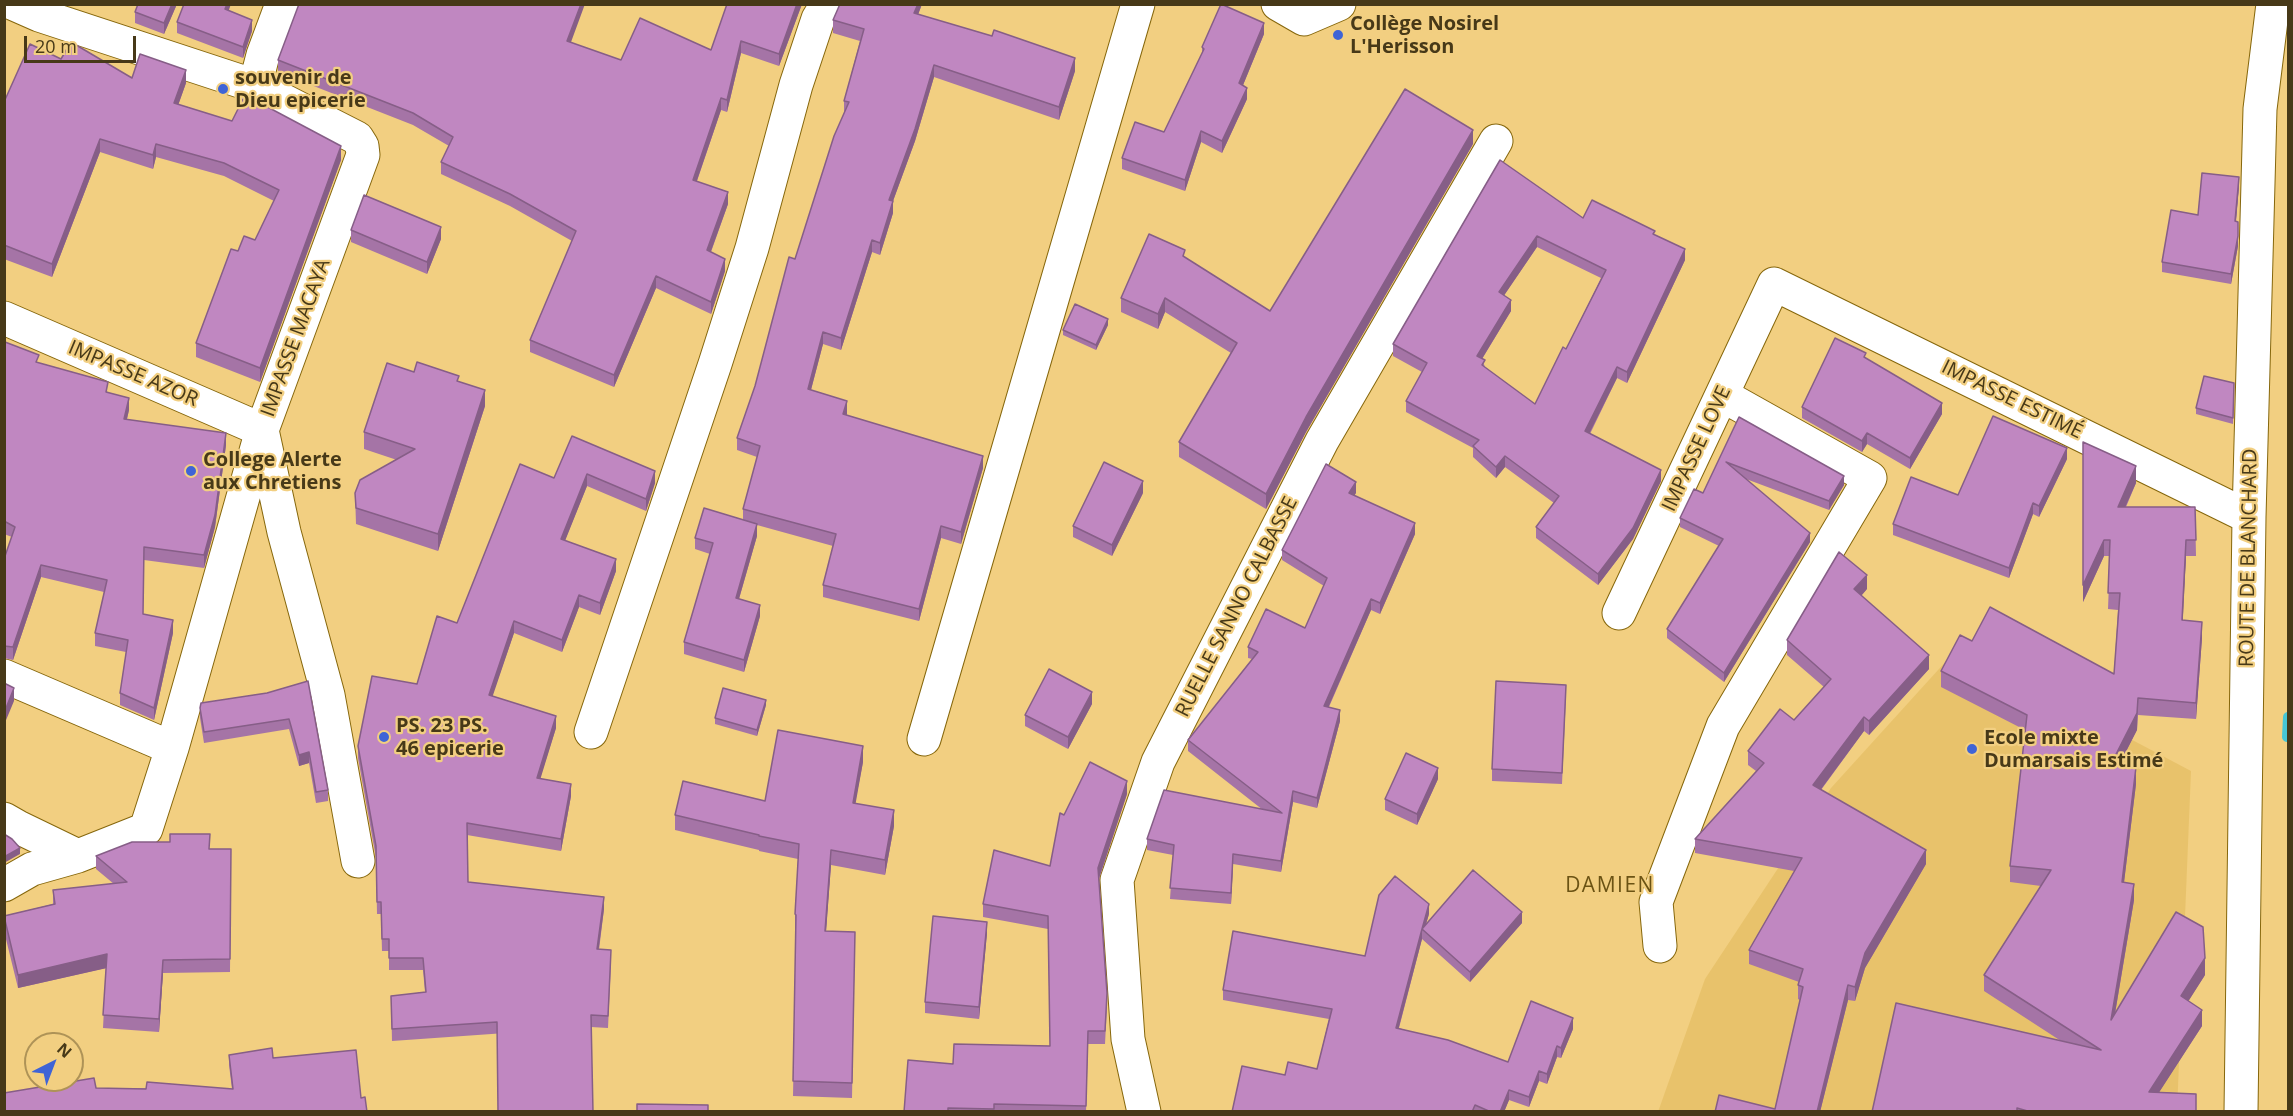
<!DOCTYPE html>
<meta charset="utf-8">
<style>
body{margin:0}
#map{position:relative;width:2293px;height:1116px;overflow:hidden;background:#f2cf81;font-family:"Open Sans",sans-serif}
canvas{display:block}
.frame{position:absolute;inset:0;border:6px solid #473918;pointer-events:none}
.north{position:absolute;left:24px;top:1032px;width:60px;height:60px;box-sizing:border-box;background:#f2cf81;border:2px solid #ae9357;border-radius:50%;rotate:42deg;font-size:16px;font-weight:700;line-height:24px;text-align:center;color:#473918}
.north::after{content:'';display:block;margin:auto;width:21px;height:27px;background:#3f64d6;clip-path:polygon(50% 0,100% 100%,50% 72%,0 100%)}
.scale{position:absolute;left:24px;top:36px;width:112px;height:27px;box-sizing:border-box;border:3px solid #473918;border-top:0;padding-left:8px;font-size:18px;line-height:21px;white-space:nowrap;color:#473918;-webkit-text-stroke:4px #f2cf81;paint-order:stroke}
</style>
<div id="map">
<canvas width="2293" height="1116"></canvas>
<div class="frame"></div>
<div class="north">N</div>
<div class="scale">20 m</div>
</div>
<script>
const ctx = document.querySelector('canvas').getContext('2d');
ctx.lineJoin = 'round';
function fillPath(path, color) {
  ctx.fillStyle = color;
  ctx.fill(path, 'evenodd');
}
function shape(rows) {
  const path = new Path2D();
  for (const r of rows) {
    path.moveTo(r[0], r[1]);
    for (let i = 2; i < r.length; i += 2) path.lineTo(r[i], r[i + 1]);
  }
  return path;
}
function trace(path, color, width, dash) {
  ctx.strokeStyle = color;
  ctx.lineWidth = width;
  ctx.lineCap = dash ? 'butt' : 'round';
  ctx.setLineDash(dash || []);
  ctx.stroke(path);
}
function write(font, color, halo, rows, align = 'center') {
  ctx.font = font + ' "Open Sans",sans-serif';
  ctx.lineWidth = 4.5;
  ctx.setLineDash([]);
  ctx.textBaseline = 'middle';
  ctx.strokeStyle = halo;
  ctx.fillStyle = color;
  for (const [text, x, y, turn = 0] of rows) {
    ctx.save();
    ctx.translate(x, y);
    ctx.rotate((+turn || 0) * Math.PI / 180);
    ctx.textAlign = isNaN(turn) ? turn : align;
    if (halo) ctx.strokeText(text, 0, 0);
    ctx.fillText(text, 0, 0);
    ctx.restore();
  }
}
fillPath(shape([
 [1958,648,2191,771,2177,1111,1658,1112,1705,979,1831,788]
]), '#e8c26b');
trace(shape([
 [2287,737,2288,717]
]), '#46c6d5', 10);
const minor = shape([
 [14,4,39,15,255,86],
 [1278,4,1304,19,1339,4],
 [4,318,262,430,284,532,328,695,358,861],
 [1619,613,1774,284,2249,517],
 [4,676,172,748],
 [591,732,715,364,752,248,796,85,818,19,827,4],
 [924,739,1138,4],
 [4,819,18,827,78,856],
 [4,885,32,869,78,856,146,829,172,748,262,430,363,155,362,146,357,138,255,86,263,55,282,4],
 [1660,946,1656,902,1723,726,1870,478,1722,395],
 [1144,1112,1128,1039,1117,880,1158,762,1322,441,1496,141],
 [2241,1112,2249,517,2260,109,2273,4]
]);
trace(minor, '#86670c', 35);
trace(minor, '#fff', 33);
fillPath(shape([
 [138,4,177,4,164,34,135,23,135,12],
 [727,4,802,4,779,66,741,53,727,112,721,110,697,181,728,204,711,252,725,271,711,314,656,288,614,387,530,352,530,340,572,241,510,206,441,174,441,162,449,146,413,125,278,72,278,60,571,43,621,60,711,50],
 [840,4,922,4,918,15,1075,71,1059,120,934,77,915,141,893,201,893,213,880,255,872,252,841,350,823,344,811,390,847,414,846,415,983,468,961,544,941,538,919,621,823,597,823,585,833,546,757,525,757,536,739,599,760,616,744,672,684,654,684,642,710,554,695,549,695,538,743,520,743,509,757,457,737,450,737,438,755,386,795,259,844,113,844,101,860,41,833,33,833,20],
 [229,11,252,31,243,58,177,33,177,22],
 [1264,34,1243,85,1247,99,1222,153,1201,142,1185,191,1122,169,1122,158,1164,132,1202,54,1202,47],
 [61,59,132,78,186,83,178,105,341,160,260,382,196,357,196,343,238,251,255,240,274,201,224,176,156,157,153,169,100,152,52,277,4,259,4,102],
 [1473,144,1306,432,1266,509,1179,457,1179,442,1231,353,1165,312,1158,329,1121,312,1121,298,1185,258,1270,311],
 [1500,160,1583,218,1655,235,1685,260,1627,383,1617,378,1590,434,1661,481,1633,539,1598,585,1536,538,1536,527,1554,503,1505,467,1496,478,1473,457,1473,448,1406,412,1406,401,1422,372,1393,356,1393,344],
 [1537,247,1601,278,1566,349,1535,404,1485,367,1482,359,1511,311,1504,295],
 [2239,186,2236,222,2238,246,2231,284,2162,272,2162,262,2198,215],
 [351,230,441,239,427,274,351,242],
 [1108,325,1096,350,1063,335,1063,330],
 [4,344,39,363,108,392,129,410,127,419,226,445,215,527,204,568,144,560,143,614,173,633,154,720,120,705,120,693,126,652,95,646,95,633,104,592,41,577,13,660,4,658,4,559,12,537,4,534],
 [1866,358,1942,414,1910,469,1867,444,1862,452,1802,418,1802,407],
 [414,372,459,382,485,406,438,551,356,524,355,493,397,460,364,449,364,432],
 [2234,383,2233,424,2196,414,2196,408],
 [1739,417,1844,485,1829,510,1746,479,1810,542,1724,682,1667,638,1667,629,1719,546,1680,527,1680,518,1703,493],
 [572,436,655,483,646,511,587,486,565,540,616,571,600,615,579,607,562,652,514,633,492,696,556,728,540,778,571,796,561,851,467,835,468,882,604,909,599,950,611,962,608,1028,591,1027,392,1041,391,996,425,992,423,970,389,970,389,951,382,951,381,914,377,914,376,858,358,758,358,746,417,684,457,623,554,478],
 [2083,442,2136,483,2126,507,2195,507,2196,556,2186,556,2182,620,2202,638,2196,719,2138,715,2137,730,2119,765,2136,784,2124,882,2134,900,2115,1014,2205,975,2188,1001,2202,1026,2159,1092,2196,1094,2196,1112,1872,1112,2061,1041,1984,991,1984,975,2041,886,2010,882,2010,866,2025,730,1941,687,1941,671,1972,641,2114,674,2118,610,2108,609,2110,556,2104,556,2083,602],
 [2067,459,2039,517,2033,514,2009,578,1893,535,1893,524,1958,495],
 [1143,493,1112,556,1073,537,1073,526],
 [1356,493,1354,496,1415,534,1380,614,1371,610,1329,707,1340,721,1317,808,1293,802,1281,872,1233,864,1231,904,1170,899,1173,855,1147,850,1147,839,1263,810,1188,751,1188,740,1252,659,1248,658,1248,647,1305,628,1324,586,1282,560,1282,550],
 [1867,589,1861,596,1929,669,1869,735,1864,731,1821,790,1926,864,1865,968,1855,1001,1848,1000,1820,1112,1715,1112,1775,1109,1800,1000,1798,999,1798,985,1799,982,1749,964,1749,950,1794,871,1695,853,1695,839,1756,771,1748,765,1748,751,1794,720,1824,687,1787,655,1787,640],
 [308,681,328,790,328,801,316,803,309,763,299,766,289,729,204,743,200,718,200,708,267,693],
 [1566,696,1562,784,1492,781,1492,769],
 [1092,704,1068,749,1025,726,1025,715],
 [766,705,757,736,715,724,715,718],
 [863,762,855,803,894,826,885,875,831,865,826,931,855,932,852,1098,793,1096,796,930,795,930,795,914,798,859,759,851,759,850,675,830,675,815,765,801],
 [1438,779,1417,825,1385,810,1385,799],
 [1127,794,1099,879,1107,1005,1105,1044,1088,1044,1086,1112,904,1112,1050,1046,1048,929,983,917,983,904,1050,866,1064,815],
 [210,849,231,849,230,972,163,973,159,1032,103,1028,106,968,18,988,4,931,4,916,53,904,53,890,114,884,96,869,96,856],
 [1429,914,1426,924,1522,923,1470,982,1422,939,1399,1028,1508,1062,1573,1029,1561,1058,1557,1057,1547,1084,1539,1081,1529,1107,1509,1100,1504,1112,1232,1112,1285,1075,1317,1069,1329,1019,1223,1000,1223,990,1365,956],
 [987,933,979,1019,925,1013,925,1002],
 [229,1055,273,1058,361,1098,96,1088,232,1089,229,1065]
]), '#a574a6');
fillPath(shape([
 [172,4,177,4,164,34,164,23],
 [227,4,231,4,225,21,225,9],
 [581,4,585,4,567,53,567,41],
 [797,4,802,4,779,66,779,54],
 [918,4,922,4,914,25,914,13],
 [252,20,252,31,243,58,243,47],
 [1264,23,1264,34,1239,95,1239,83],
 [741,41,741,53,727,112,727,100],
 [1075,58,1075,71,1059,120,1059,107],
 [934,65,934,77,915,141,889,212,889,200],
 [186,70,186,83,174,117,174,103],
 [1247,88,1247,99,1222,153,1222,141],
 [721,98,721,110,693,192,693,180],
 [1473,130,1473,144,1306,432,1266,509,1266,494,1306,417],
 [1201,131,1201,142,1185,191,1185,180],
 [100,139,100,152,52,277,52,264],
 [156,144,156,157,153,169,153,155],
 [341,146,341,160,260,382,260,368],
 [2239,177,2239,186,2235,231,2235,221],
 [728,192,728,204,707,262,707,250],
 [893,201,893,213,880,255,880,243],
 [2238,222,2238,246,2231,284,2231,274],
 [441,227,441,239,427,274,427,262],
 [1537,236,1537,247,1499,303,1499,292],
 [872,240,872,252,841,350,841,338],
 [1685,249,1685,260,1627,383,1627,372],
 [725,259,725,271,711,314,711,302],
 [656,276,656,288,614,387,614,375],
 [1165,298,1165,312,1158,329,1158,314],
 [1511,300,1511,311,1477,367,1477,356],
 [1108,319,1108,325,1096,350,1096,345],
 [823,332,823,344,808,401,808,389],
 [1617,367,1617,378,1585,442,1585,431],
 [485,390,485,406,438,551,438,534],
 [129,398,129,410,124,431,124,419],
 [847,401,847,414,843,426,843,414],
 [1942,403,1942,414,1910,469,1910,458],
 [226,433,226,445,215,527,204,568,204,555],
 [1867,433,1867,444,1862,452,1862,441],
 [2067,448,2067,459,2039,517,2039,506],
 [983,456,983,468,961,544,961,532],
 [1505,456,1505,467,1496,478,1496,467],
 [2136,466,2136,483,2118,523,2118,507],
 [1661,470,1661,481,1633,539,1598,585,1598,574],
 [655,471,655,483,646,511,646,499],
 [587,474,587,486,561,551,561,539],
 [1844,476,1844,485,1829,510,1829,501],
 [1143,481,1143,493,1112,556,1112,545],
 [1356,482,1356,493,1349,504,1349,493],
 [2033,503,2033,514,2009,578,2009,568],
 [1415,523,1415,534,1380,614,1380,603],
 [757,524,757,536,736,609,736,598],
 [941,526,941,538,919,621,919,609],
 [1810,533,1810,542,1724,682,1724,673],
 [2104,540,2104,556,2083,602,2083,585],
 [2186,540,2186,556,2182,637,2182,620],
 [616,559,616,571,600,615,600,603],
 [41,565,41,577,13,660,13,647],
 [1867,575,1867,589,1854,604,1854,589],
 [579,595,579,607,562,652,562,640],
 [1371,599,1371,610,1324,717,1324,706],
 [760,605,760,616,744,672,744,660],
 [173,620,173,633,154,720,154,708],
 [514,621,514,633,489,707,489,695],
 [2202,622,2202,638,2196,719,2196,703],
 [1929,655,1929,669,1869,735,1869,721],
 [14,688,14,701,4,725,4,713],
 [1092,692,1092,704,1068,749,1068,737],
 [2138,698,2137,730,2111,781,2111,764],
 [766,700,766,705,757,736,757,730],
 [1340,710,1340,721,1317,808,1317,798],
 [556,716,556,728,537,790,537,778],
 [1864,717,1864,731,1813,800,1813,785],
 [863,746,863,762,853,818,853,803],
 [309,752,309,763,299,766,299,755],
 [2136,767,2136,784,2122,899,2122,882],
 [1438,768,1438,779,1417,825,1417,814],
 [1127,781,1127,794,1098,881,1098,868],
 [571,784,571,796,561,851,561,839],
 [1293,791,1293,802,1281,872,1281,861],
 [894,810,894,826,885,875,885,860],
 [20,848,20,854,4,863,4,857],
 [831,850,831,865,825,946,825,931],
 [1926,850,1926,864,1865,968,1855,1001,1855,987,1865,953],
 [1233,854,1233,864,1231,904,1231,893],
 [2134,884,2134,900,2111,1037,2111,1020],
 [604,897,604,909,597,961,597,949],
 [1429,904,1429,914,1424,931,1422,929],
 [1522,912,1522,923,1470,982,1470,972],
 [987,922,987,933,979,1019,979,1007],
 [1422,929,1422,939,1396,1038,1396,1028],
 [107,954,107,968,18,988,18,975],
 [2205,958,2205,975,2181,1013,2181,996],
 [163,960,163,973,159,1032,159,1019],
 [1848,985,1848,1000,1820,1112,1817,1112],
 [2202,1010,2202,1026,2149,1108,2149,1092],
 [1573,1018,1573,1029,1561,1058,1561,1048],
 [1557,1046,1557,1057,1547,1084,1547,1074],
 [1539,1071,1539,1081,1529,1107,1529,1097],
 [1509,1090,1509,1100,1504,1112,1500,1112]
]), '#865e87');
const building = shape([
 [138,4,172,4,164,23,135,12,138,4],
 [184,4,227,4,225,9,252,20,243,47,177,22,184,4],
 [299,4,581,4,567,41,621,60,640,18,711,50,727,4,797,4,779,54,741,41,727,100,721,98,693,180,728,192,707,250,725,259,711,302,656,276,614,375,530,340,576,231,510,194,441,162,453,137,413,113,278,60,299,4],
 [840,4,918,4,914,13,992,36,994,30,1075,58,1059,107,934,65,915,129,889,200,893,201,880,243,872,240,841,338,823,332,808,389,847,401,843,414,983,456,961,532,941,526,919,609,823,585,836,534,743,509,760,446,737,438,755,386,789,257,795,259,834,136,849,102,844,101,864,29,833,20,840,4],
 [1221,4,1264,23,1239,83,1247,88,1222,141,1201,131,1185,180,1122,158,1135,122,1164,132,1204,49,1202,47,1221,4],
 [71,42,132,78,140,54,186,70,174,103,232,121,245,95,341,146,260,368,196,343,231,249,238,251,244,236,255,240,279,190,224,163,156,144,153,155,100,139,52,264,4,245,4,102,30,44,61,59,71,42],
 [1405,89,1473,130,1306,417,1266,494,1179,442,1237,343,1165,298,1158,314,1121,298,1149,234,1185,250,1183,256,1270,311,1405,89],
 [1500,160,1583,218,1592,200,1655,231,1653,234,1685,249,1627,372,1617,367,1585,431,1661,470,1633,528,1598,574,1536,527,1559,496,1505,456,1496,467,1473,446,1479,440,1406,401,1427,363,1393,344,1500,160],
 [1537,236,1606,270,1566,349,1563,347,1535,404,1482,365,1485,360,1477,356,1511,300,1499,292,1537,236],
 [2202,173,2239,177,2235,221,2238,222,2238,236,2231,274,2162,262,2171,210,2198,215,2202,173],
 [364,195,441,227,427,262,351,230,364,195],
 [1075,304,1108,319,1096,345,1063,330,1075,304],
 [1835,338,1866,353,1864,357,1942,403,1910,458,1867,433,1862,441,1802,407,1835,338],
 [5,342,39,355,36,362,108,382,106,392,129,398,124,419,226,433,215,515,204,555,144,547,143,614,173,620,154,708,120,693,128,640,95,633,107,580,41,565,13,647,4,646,4,559,15,527,4,521,5,342],
 [417,362,459,376,457,381,485,390,438,534,356,508,355,493,360,480,415,449,364,432,387,363,414,372,417,362],
 [2204,376,2234,383,2233,418,2196,408,2204,376],
 [1993,416,2067,448,2039,506,2033,503,2009,568,1893,524,1911,477,1958,495,1993,416],
 [1739,417,1844,476,1829,501,1726,462,1810,533,1724,673,1667,629,1723,539,1680,518,1694,489,1703,493,1739,417],
 [572,436,655,471,646,499,587,474,561,539,616,559,600,603,579,595,562,640,514,621,489,695,556,716,537,778,571,784,561,839,467,823,468,882,604,897,597,949,611,950,608,1016,591,1015,593,1112,498,1112,497,1022,392,1029,391,996,426,992,423,958,389,958,389,939,382,939,381,902,377,902,376,846,358,746,372,676,417,684,437,616,457,623,520,464,554,478,572,436],
 [2083,442,2136,466,2118,507,2195,507,2196,540,2186,540,2182,620,2202,622,2196,703,2138,698,2137,713,2111,764,2136,767,2122,882,2134,884,2111,1020,2176,912,2203,927,2205,958,2181,996,2202,1010,2149,1092,2196,1094,2196,1112,2031,1112,2017,1108,2017,1112,1872,1112,1896,1003,2101,1050,1984,975,2051,870,2010,866,2027,715,1941,671,1960,635,1972,641,1990,607,2114,674,2120,593,2108,593,2110,540,2104,540,2083,585,2083,442],
 [1104,462,1143,481,1112,545,1073,526,1104,462],
 [1326,464,1356,482,1349,493,1415,523,1380,603,1371,599,1324,706,1340,710,1317,798,1293,791,1281,861,1233,854,1231,893,1170,888,1174,845,1147,839,1164,790,1282,813,1188,740,1258,652,1248,647,1266,609,1305,628,1327,578,1282,550,1326,464],
 [704,508,757,524,736,598,760,605,744,660,684,642,713,543,695,538,704,508],
 [1839,552,1867,575,1854,589,1929,655,1869,721,1864,717,1813,785,1926,850,1865,953,1855,987,1848,985,1817,1112,1715,1112,1719,1095,1775,1109,1803,987,1798,985,1803,969,1749,950,1802,858,1695,839,1764,763,1748,751,1780,709,1794,720,1831,679,1787,640,1839,552],
 [1049,669,1092,692,1068,737,1025,715,1049,669],
 [308,681,328,790,316,792,309,752,299,755,289,719,204,732,200,708,201,703,267,693,308,681],
 [1496,681,1566,685,1562,773,1492,769,1496,681],
 [4,683,14,688,4,713,4,683],
 [723,688,766,700,757,730,715,718,723,688],
 [778,730,863,746,853,803,894,810,885,860,831,850,825,931,855,932,852,1083,793,1081,796,915,795,914,799,844,759,836,759,835,675,815,683,781,765,801,778,730],
 [1406,753,1438,768,1417,814,1385,799,1406,753],
 [1090,762,1127,781,1098,868,1107,993,1105,1031,1088,1031,1086,1106,994,1104,994,1109,948,1108,948,1112,904,1112,908,1060,953,1064,954,1044,1050,1046,1048,916,983,904,994,850,1050,866,1060,813,1064,815,1090,762],
 [4,834,12,839,20,848,4,857,4,834],
 [170,834,210,834,209,849,231,849,230,959,163,960,159,1019,103,1015,107,954,18,975,4,916,55,904,53,890,127,882,96,856,132,842,170,842,170,834],
 [1473,870,1522,912,1470,972,1422,929,1396,1028,1448,1040,1508,1062,1531,1001,1573,1018,1561,1048,1557,1046,1547,1074,1539,1071,1529,1097,1509,1090,1500,1112,1491,1112,1475,1105,1472,1112,1232,1112,1242,1066,1285,1075,1288,1062,1317,1069,1332,1009,1223,990,1233,931,1365,956,1379,895,1395,876,1429,904,1422,929,1473,870],
 [933,916,987,922,979,1007,925,1002,933,916],
 [272,1048,273,1058,356,1050,361,1098,365,1097,367,1112,4,1112,4,1093,94,1078,96,1088,146,1089,147,1082,233,1089,229,1055,272,1048],
 [637,1104,708,1105,708,1112,637,1112,637,1104]
]);
fillPath(building, '#c087c1');
trace(building, '#865e87', 1.5);
for (const [x, y, r, color] of [
 [1338,35,6,"#3f64d6"],
 [223,89,6,"#3f64d6"],
 [191,471,6,"#3f64d6"],
 [384,737,6,"#3f64d6"],
 [1972,749,6,"#3f64d6"]
]) {
  const dot = new Path2D();
  dot.arc(x, y, r, 0, 2 * Math.PI);
  ctx.fillStyle = color;
  ctx.fill(dot);
  trace(dot, '#f2cf81', 2);
}
write('bold 20px', '#473918', '#f2cf81', [
 ["Collège Nosirel",1350,24],
 ["L'Herisson",1350,47],
 ["souvenir de",235,78],
 ["Dieu epicerie",235,101],
 ["College Alerte",203,460],
 ["aux Chretiens",203,483],
 ["PS. 23 PS.",396,726],
 ["46 epicerie",396,749],
 ["Ecole mixte",1984,738],
 ["Dumarsais Estimé",1984,761]
], 'left');
write('20px', '#473918', '#f2cf81', [
 ["IMPASSE MACAYA",296,338,-70],
 ["IMPASSE AZOR",133,374,23],
 ["IMPASSE ESTIMÉ",2012,400,26],
 ["IMPASSE LOVE",1697,449,-65],
 ["ROUTE DE BLANCHARD",2249,558,-89],
 ["RUELLE SANNO CALBASSE",1237,607,-63]
]);
ctx.letterSpacing = '1.5px';
write('21px', '#6b5314', '#f2cf81', [
 ["DAMIEN",1610,886]
]);
ctx.letterSpacing = '0px';
</script>
